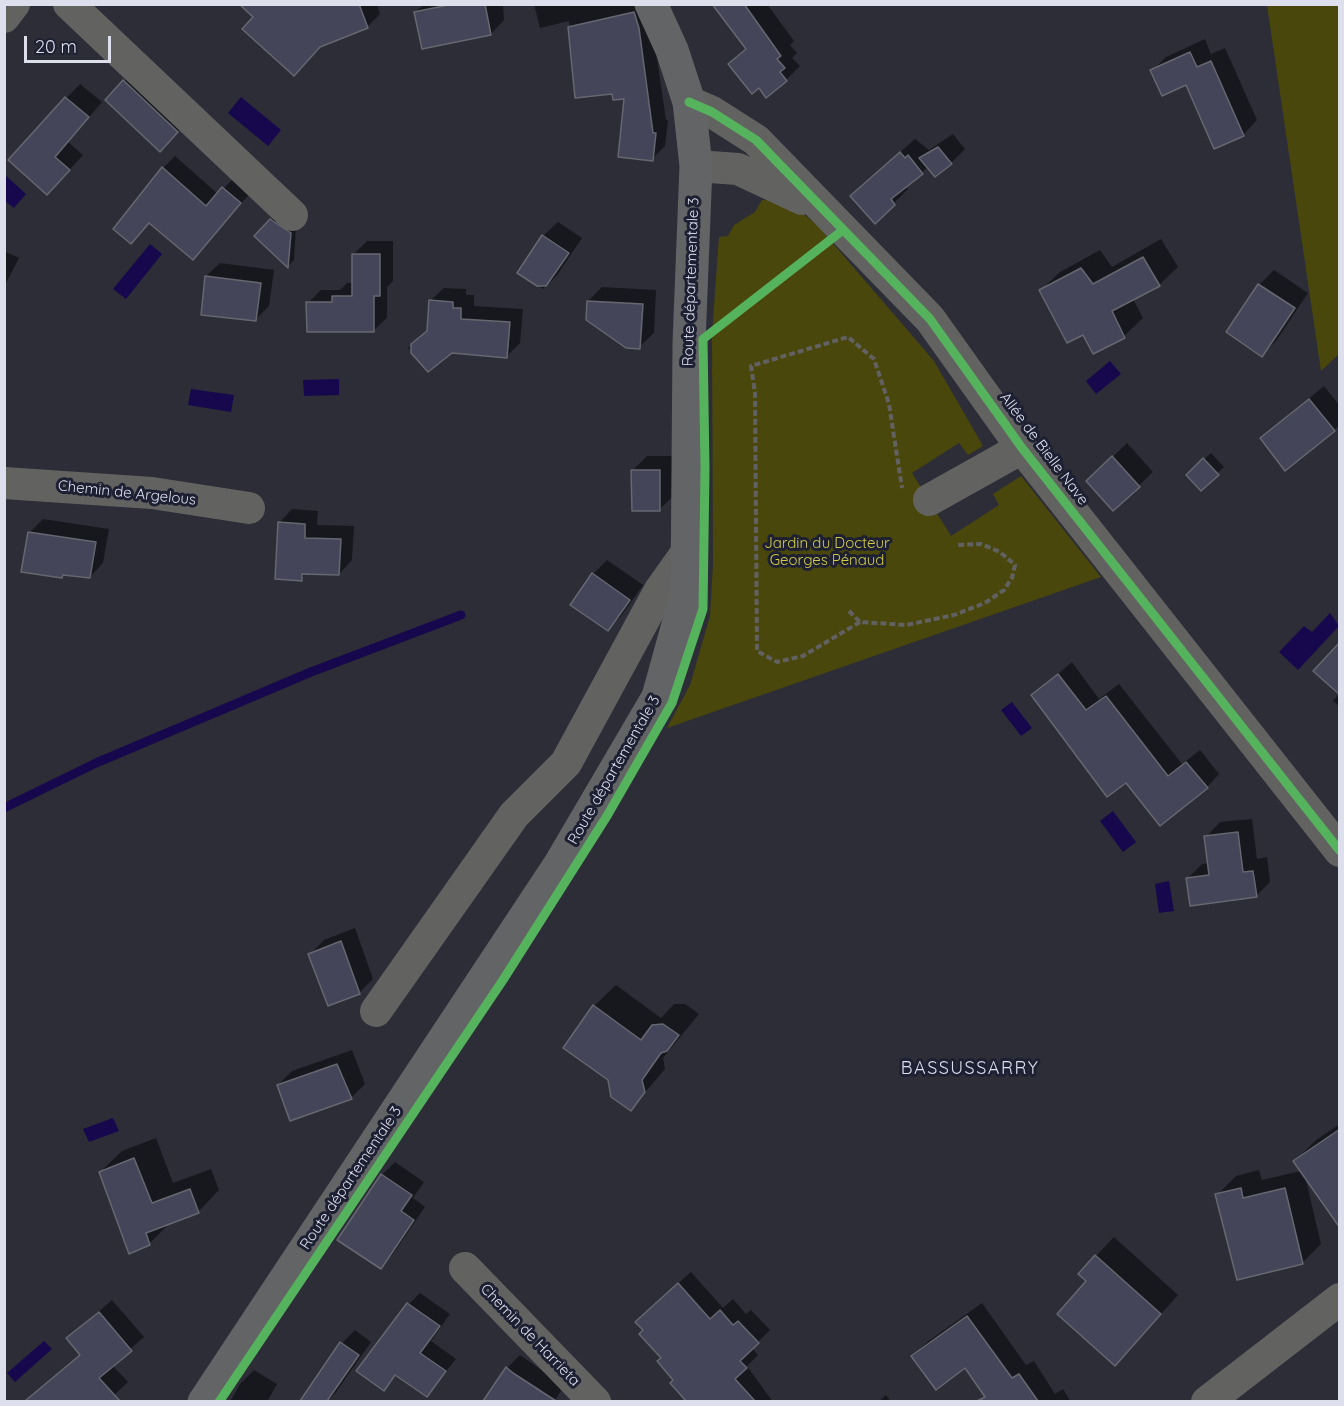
<!DOCTYPE html>
<meta charset="utf-8">
<style>
body{margin:0}
#map{position:relative;width:1344px;height:1406px;overflow:hidden;background:#2c2d37;font-family:Quicksand,sans-serif}
canvas{display:block}
.frame{position:absolute;inset:0;border:6px solid #dddfec;pointer-events:none}
.scale{position:absolute;left:24px;top:36px;width:87px;height:27px;box-sizing:border-box;border:3px solid #dddfec;border-top:0;padding-left:8px;font-size:18px;line-height:21px;white-space:nowrap;color:#dddfec;-webkit-text-stroke:4px #1d1f32;paint-order:stroke}
</style>
<div id="map">
<canvas width="1344" height="1406"></canvas>
<div class="frame"></div>
<div class="scale">20 m</div>
</div>
<script>
const ctx = document.querySelector('canvas').getContext('2d');
ctx.lineJoin = 'round';
function fillPath(path, color) {
  ctx.fillStyle = color;
  ctx.fill(path, 'evenodd');
}
function shape(rows) {
  const path = new Path2D();
  for (const r of rows) {
    path.moveTo(r[0], r[1]);
    for (let i = 2; i < r.length; i += 2) path.lineTo(r[i], r[i + 1]);
  }
  return path;
}
function trace(path, color, width, dash) {
  ctx.strokeStyle = color;
  ctx.lineWidth = width;
  ctx.lineCap = dash ? 'butt' : 'round';
  ctx.setLineDash(dash || []);
  ctx.stroke(path);
}
function write(font, color, halo, rows, align = 'center') {
  ctx.font = font + ' Quicksand,sans-serif';
  ctx.lineWidth = 6;
  ctx.setLineDash([]);
  ctx.textBaseline = 'middle';
  ctx.strokeStyle = halo;
  ctx.fillStyle = color;
  for (const [text, x, y, turn = 0] of rows) {
    ctx.save();
    ctx.translate(x, y);
    ctx.rotate((+turn || 0) * Math.PI / 180);
    ctx.textAlign = isNaN(turn) ? turn : align;
    if (halo) ctx.strokeText(text, 0, 0);
    ctx.fillText(text, 0, 0);
    ctx.restore();
  }
}
fillPath(shape([
 [1267,5,1339,5,1339,354,1321,371],
 [762,200,780,201,799,210,818,226,934,361,983,446,968,455,959,443,912,473,951,536,999,505,993,494,1021,476,1101,577,667,728,690,685,710,616,713,565,712,334,719,237,728,236,734,225,755,212]
]), '#4a470d');
fillPath(shape([
 [241,97,281,130,268,146,228,113],
 [5,175,26,194,14,208,5,201],
 [150,244,162,254,126,299,113,289],
 [1110,361,1121,374,1096,394,1086,381],
 [339,379,339,395,304,396,303,380],
 [191,389,234,395,231,412,188,405],
 [1330,613,1339,626,1298,670,1279,652,1304,626,1312,632],
 [1012,702,1032,728,1021,736,1001,710],
 [1113,811,1136,842,1123,852,1100,821],
 [1169,881,1174,911,1159,913,1155,884],
 [113,1118,119,1131,89,1142,83,1129],
 [44,1341,52,1349,15,1382,7,1373]
]), '#17084d');
fillPath(shape([
 [326,4,377,4,380,14,367,27],
 [424,4,503,4,504,20,491,34,423,47,416,12],
 [534,4,649,4,666,120,668,120,665,146,652,159,626,97,614,93,577,96,569,21,540,28],
 [714,4,767,4,794,41,790,45,797,53,792,58,800,66,786,80,759,86,730,64,746,48],
 [1205,39,1211,54,1225,48,1257,120,1243,135,1187,83,1152,71,1166,57],
 [137,68,190,118,173,137,107,100],
 [80,84,102,102,68,142,83,155,61,179,31,135],
 [953,134,965,149,951,163,928,167,906,186,908,189,875,222,866,182,915,139,929,150],
 [175,156,218,194,236,176,253,190,193,258,150,222,131,242,163,168],
 [278,214,296,226,294,260,288,266,256,236],
 [558,222,582,238,557,275,543,289,519,272,543,236],
 [1161,239,1178,267,1159,285,1133,299,1143,318,1124,336,1083,333,1041,290,1060,272,1100,250,1112,267],
 [367,241,393,241,393,281,387,287,387,318,373,331,308,303,321,290,340,290,347,283,353,283,353,255],
 [4,251,19,258,4,287],
 [220,263,274,270,269,306,255,320,206,276],
 [1274,270,1308,293,1276,341,1262,355,1228,332,1260,284],
 [602,287,656,290,654,333,639,347,588,301],
 [444,288,466,289,466,295,474,295,474,306,523,309,520,343,507,356,452,351,428,370,408,348,429,329,430,301],
 [1324,386,1340,406,1340,425,1334,430,1262,438],
 [1127,443,1153,472,1114,509,1102,467],
 [1211,453,1224,467,1201,489,1188,475],
 [647,456,673,456,674,495,660,509,633,470],
 [292,509,318,511,317,525,354,526,352,560,339,574,308,572,301,579,279,523],
 [43,519,109,529,103,563,90,577,65,573,62,577,29,533],
 [607,560,643,585,622,615,608,629,593,574],
 [1072,662,1099,699,1119,684,1182,764,1200,750,1219,774,1207,787,1126,781,1033,695],
 [1340,693,1340,707,1333,701],
 [1252,819,1257,859,1267,857,1270,882,1256,896,1188,878,1202,864,1209,863,1206,837,1220,822],
 [355,928,373,979,359,993,310,954,324,940],
 [616,985,661,1018,674,1004,685,1004,699,1014,663,1058,665,1069,631,1109,609,1080,565,1047,594,1006],
 [352,1050,365,1084,351,1098,278,1085,292,1071],
 [1340,1124,1340,1214,1305,1176,1321,1244,1302,1263,1217,1195,1236,1176,1259,1170,1262,1180,1301,1171,1295,1161,1316,1140],
 [156,1138,173,1183,211,1169,219,1190,198,1212,171,1222,149,1244,100,1172,122,1151],
 [395,1162,424,1182,413,1198,425,1207,393,1254,381,1267,382,1175],
 [1114,1237,1178,1295,1133,1345,1088,1281,1096,1256],
 [691,1272,723,1308,733,1299,746,1314,751,1310,770,1330,752,1348,758,1355,747,1366,773,1402,695,1402,659,1361,662,1358,645,1330,649,1309],
 [420,1293,450,1314,431,1341,456,1359,427,1395,397,1374,383,1389,409,1304],
 [112,1300,144,1337,112,1365,128,1382,111,1398,112,1402,42,1402,44,1400,38,1392,81,1354,68,1338],
 [982,1303,1026,1365,1034,1361,1055,1394,1063,1389,1071,1402,990,1402,965,1366,913,1356,927,1342],
 [355,1330,371,1342,336,1392,327,1402,317,1402,307,1395,342,1343],
 [520,1355,564,1386,554,1402,484,1402,507,1368],
 [254,1370,277,1384,267,1402,230,1402,240,1384],
 [886,1395,891,1402,878,1402]
]), '#0007');
trace(shape([
 [4,808,96,763,311,672,461,615]
]), '#17084d', 9);
const building = shape([
 [239,4,359,4,368,28,320,47,294,76,242,29,253,17,239,4],
 [453,4,485,4,491,35,422,49,414,12,453,4],
 [712,4,744,4,781,56,777,59,785,68,780,72,787,81,766,98,759,88,752,94,728,64,746,49,712,4],
 [634,12,639,28,653,133,656,133,653,161,618,157,624,99,613,100,612,94,575,98,568,27,634,12],
 [1190,52,1197,67,1211,61,1244,136,1214,149,1186,85,1162,96,1150,70,1190,52],
 [123,80,178,132,160,152,105,100,123,80],
 [65,97,89,117,55,157,70,170,47,195,8,160,65,97],
 [938,147,952,164,935,177,919,158,938,147],
 [900,152,905,158,908,155,923,174,891,199,895,205,875,224,850,196,900,152],
 [162,167,206,206,222,187,241,203,193,260,149,223,131,244,113,229,162,167],
 [270,219,291,233,288,268,254,236,270,219],
 [542,235,569,253,546,286,537,286,517,273,542,235],
 [352,254,380,254,380,296,374,296,374,332,307,332,306,302,332,302,332,296,352,296,352,254],
 [1143,257,1160,286,1112,311,1125,338,1093,354,1083,335,1067,343,1039,290,1081,268,1093,284,1143,257],
 [205,276,261,283,256,321,201,315,205,276],
 [1258,284,1295,308,1262,357,1226,332,1258,284],
 [429,300,453,302,453,308,461,308,461,319,510,322,507,358,452,353,428,372,411,353,411,344,427,331,429,300],
 [587,301,643,304,640,349,626,348,586,320,587,301],
 [1309,399,1335,431,1285,471,1260,438,1309,399],
 [1112,456,1140,487,1113,511,1086,481,1112,456],
 [1203,458,1219,475,1201,491,1186,475,1203,458],
 [631,470,660,470,660,511,632,511,631,470],
 [278,522,305,524,305,538,341,539,339,575,302,574,302,581,275,579,278,522],
 [28,532,96,542,90,578,63,575,62,578,21,572,28,532],
 [592,573,630,600,608,631,570,605,592,573],
 [1340,642,1340,695,1313,671,1340,642],
 [1058,674,1086,710,1106,696,1168,776,1186,762,1208,788,1160,826,1126,783,1107,797,1031,695,1058,674],
 [1238,832,1243,872,1253,871,1257,897,1190,906,1186,878,1209,875,1204,836,1238,832],
 [341,941,360,994,328,1006,308,954,341,941],
 [593,1005,641,1040,652,1025,663,1024,679,1035,667,1051,661,1053,642,1080,645,1092,631,1111,611,1097,608,1080,563,1048,593,1005],
 [337,1064,352,1099,290,1121,277,1085,337,1064],
 [1340,1129,1340,1228,1293,1161,1340,1129],
 [134,1158,152,1203,190,1189,199,1213,146,1233,150,1245,129,1254,99,1172,134,1158],
 [381,1174,412,1195,401,1211,414,1220,381,1269,337,1240,381,1174],
 [1241,1188,1243,1198,1285,1188,1303,1264,1237,1280,1215,1194,1241,1188],
 [1095,1255,1161,1314,1115,1366,1057,1314,1086,1281,1078,1274,1095,1255],
 [678,1283,710,1319,720,1310,733,1325,738,1321,759,1343,740,1361,747,1368,735,1379,755,1401,686,1401,670,1383,673,1380,657,1361,661,1358,639,1334,643,1330,635,1322,678,1283],
 [407,1303,440,1326,420,1353,446,1371,427,1397,395,1375,384,1391,356,1371,407,1303],
 [99,1312,132,1351,99,1378,120,1401,25,1401,80,1355,66,1338,99,1312],
 [967,1316,1012,1378,1019,1374,1038,1401,977,1401,985,1397,965,1368,936,1390,911,1356,967,1316],
 [340,1342,359,1355,327,1401,300,1401,340,1342],
 [506,1367,513,1373,556,1401,483,1401,506,1367]
]);
fillPath(building, '#444558');
trace(building, '#666770', 1.5);
trace(shape([
 [849,611,860,622,906,625,954,615,985,603,1004,590,1012,578,1015,565,1000,552,981,544,957,545],
 [860,622,803,656,777,662,757,651,755,393,751,366,848,337,874,359,889,404,902,488]
]), '#616162', 4, [6, 3]);
trace(shape([
 [69,4,292,215],
 [4,17,14,4],
 [689,102,712,112,756,140,930,319,1022,448,1340,851],
 [696,166,738,169,802,199],
 [4,483,152,493,249,508],
 [929,500,1022,448],
 [376,1011,514,815,566,763,660,590,687,552],
 [465,1268,595,1402],
 [1207,1402,1340,1299]
]), '#626361', 32);
trace(shape([
 [204,1402,560,864,658,697,687,592,689,343,696,166,689,102,672,50,651,4]
]), '#636465', 33);
trace(shape([
 [689,102,712,112,756,140,930,319,1022,448,1340,851],
 [219,1402,503,980,607,816,672,703,703,609,705,469,703,339,843,230]
]), '#56b35d', 9);
write('15px', '#dddfec', '#1d1f32', [
 ["Route départementale 3",691,282,-88],
 ["Allée de Bielle Nave",1044,449,53],
 ["Chemin de Argelous",127,493,6],
 ["Route départementale 3",614,770,-60],
 ["Route départementale 3",351,1178,-56],
 ["Chemin de Harrieta",530,1335,46]
]);
write('15px', '#d3cb43', '#1d1f32', [
 ["Jardin du Docteur",827,543],
 ["Georges Pénaud",827,560]
]);
ctx.letterSpacing = '1.5px';
write('18px', '#dddfec', '#1d1f32', [
 ["BASSUSSARRY",970,1069]
]);
ctx.letterSpacing = '0px';
</script>
